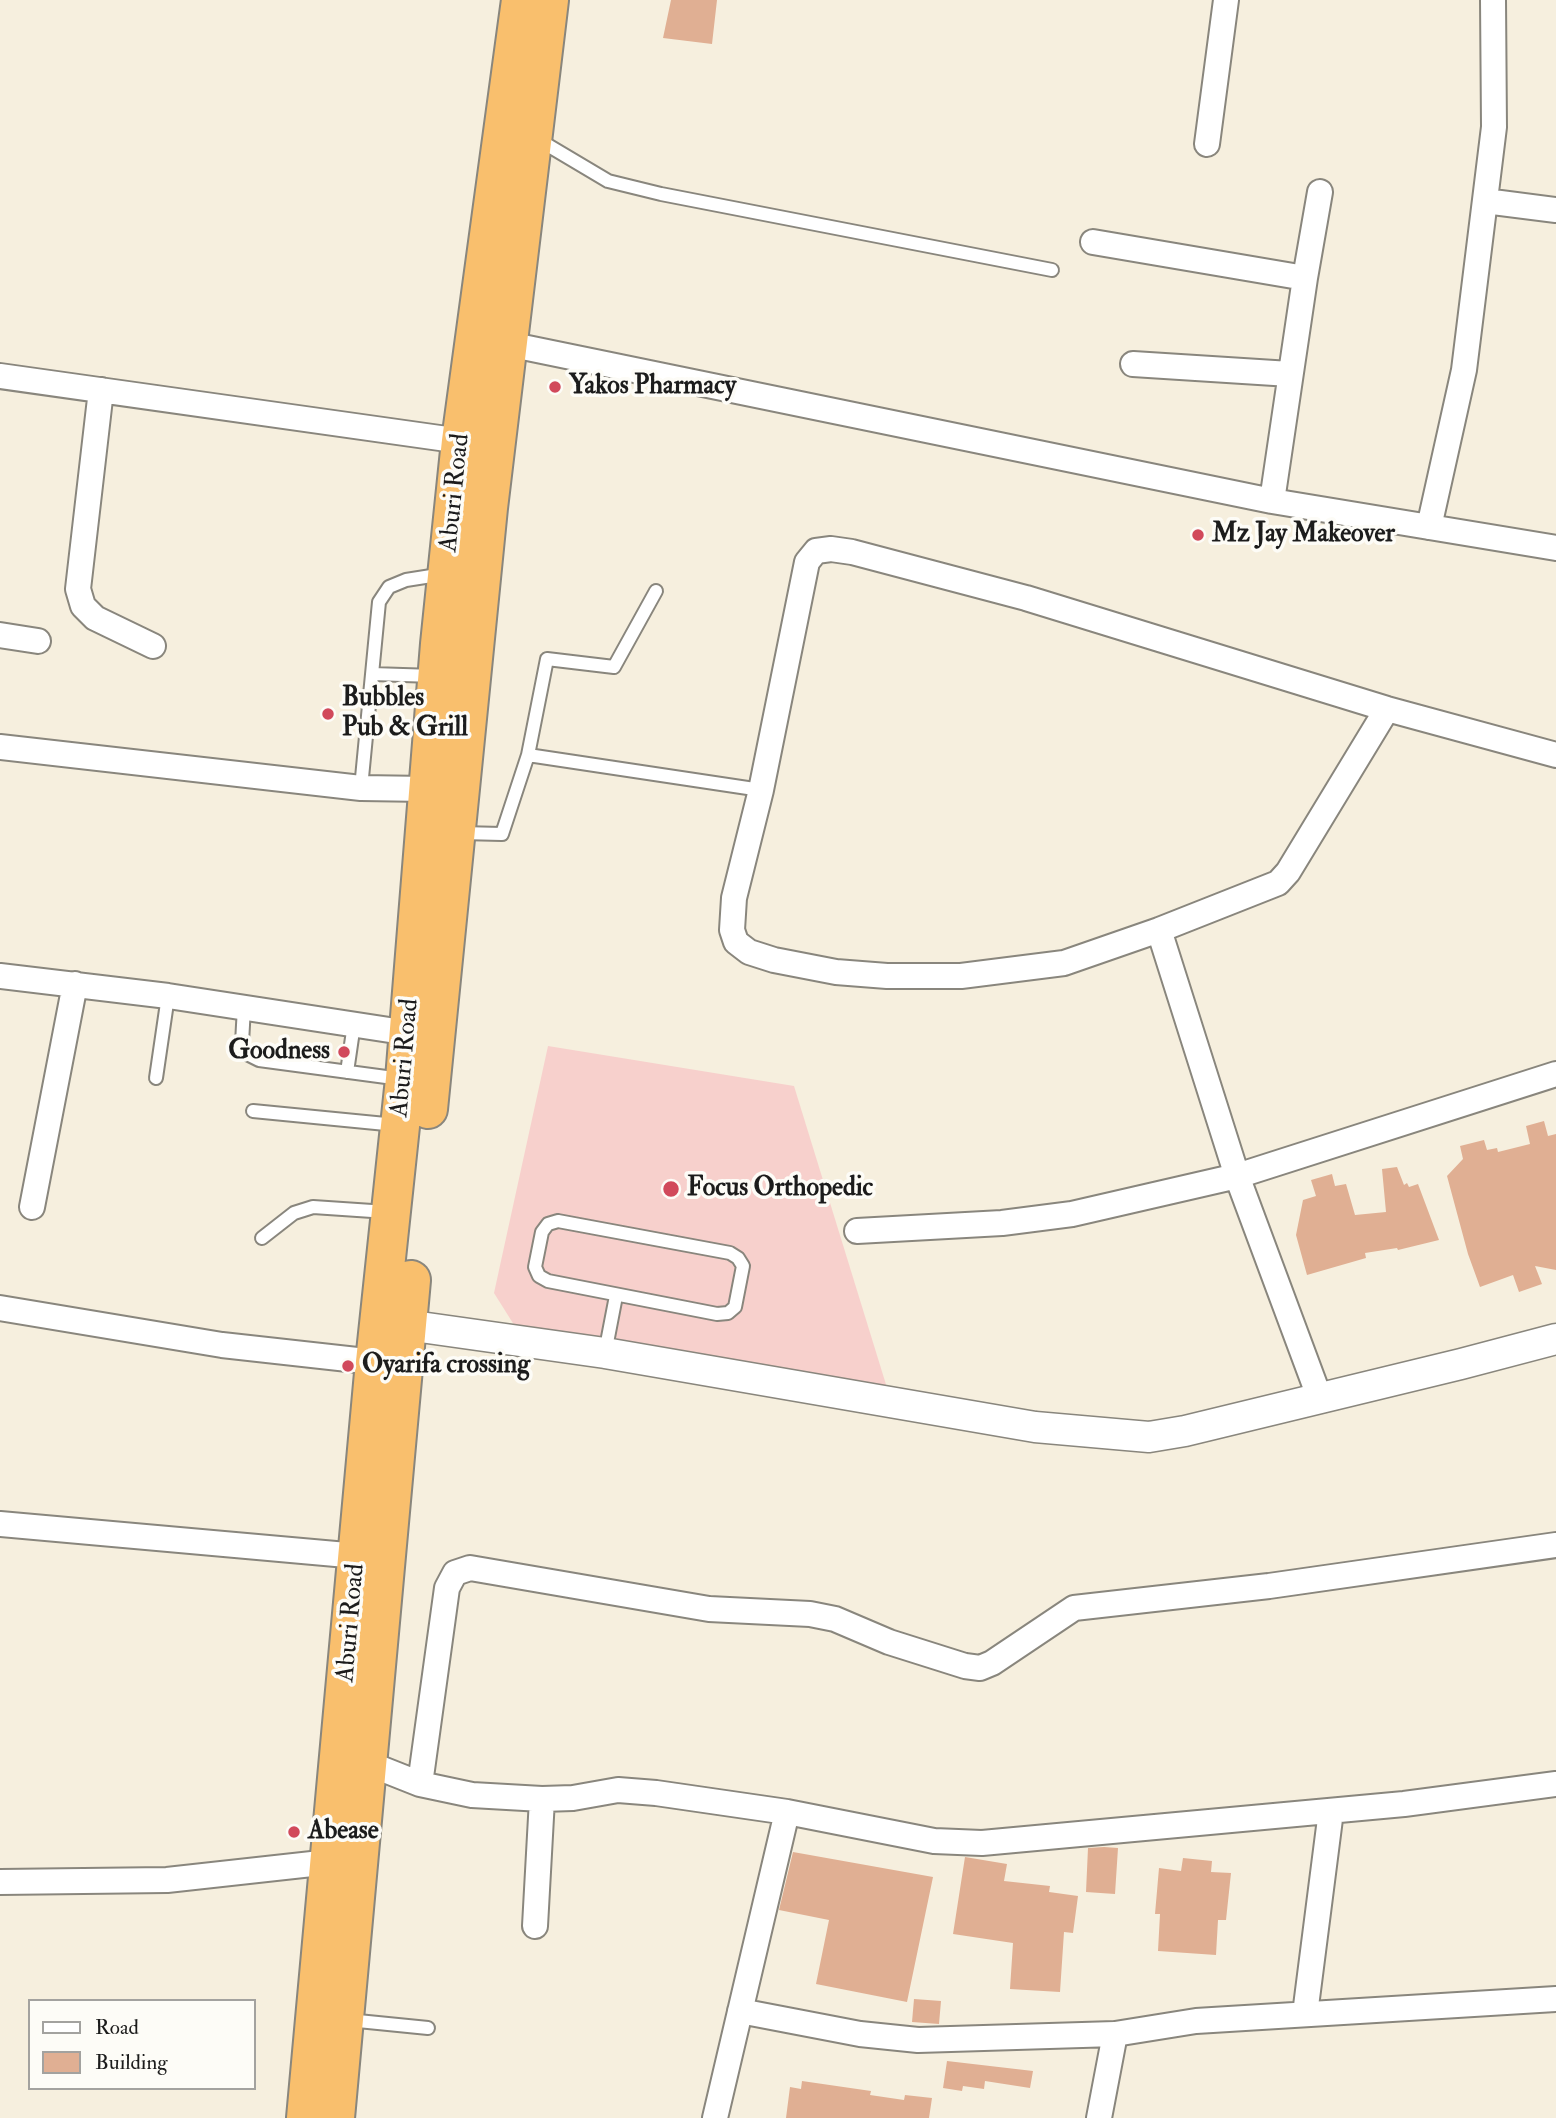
<!DOCTYPE html>
<style>
body{margin:0}
#map{position:relative;width:1556px;height:2118px;overflow:hidden;background:#f6efde;font-family:"IM FELL Double Pica",serif}
canvas{display:block}
.legend{position:absolute;left:28px;top:1999px;width:228px;height:91px;box-sizing:border-box;background:#fdfcf7;border:2px solid #a3a29f;margin:0;padding:9px 12px;list-style:none;font-size:21px;color:#1c1c1c}
.legend li{display:flex;align-items:center;gap:14px;height:35px}
.legend b{width:35px;border:2px solid #a3a29f}
</style>
<div id="map">
<canvas width="1556" height="2118"></canvas>
<ul class="legend">
<li><b style="height:9px;background:#fff"></b>Road</li>
<li><b style="height:19px;background:#e0af93"></b>Building</li>
</ul>
</div>
<script>
const ctx = document.querySelector('canvas').getContext('2d');
ctx.lineJoin = 'round';
function fillPath(path, color) {
  ctx.fillStyle = color;
  ctx.fill(path, 'evenodd');
}
function shape(rows) {
  const path = new Path2D();
  for (const r of rows) {
    path.moveTo(r[0], r[1]);
    for (let i = 2; i < r.length; i += 2) path.lineTo(r[i], r[i + 1]);
  }
  return path;
}
function trace(path, color, width, dash) {
  ctx.strokeStyle = color;
  ctx.lineWidth = width;
  ctx.lineCap = dash ? 'butt' : 'round';
  ctx.setLineDash(dash || []);
  ctx.stroke(path);
}
function write(font, color, halo, rows, align = 'center') {
  ctx.font = font + ' "IM FELL Double Pica",serif';
  ctx.lineWidth = 7;
  ctx.setLineDash([]);
  ctx.textBaseline = 'middle';
  ctx.strokeStyle = halo;
  ctx.fillStyle = color;
  for (const [text, x, y, turn = 0] of rows) {
    ctx.save();
    ctx.translate(x, y);
    ctx.rotate((+turn || 0) * Math.PI / 180);
    ctx.textAlign = isNaN(turn) ? turn : align;
    if (halo) ctx.strokeText(text, 0, 0);
    ctx.fillText(text, 0, 0);
    ctx.restore();
  }
}
fillPath(shape([
 [548,1046,794,1086,888,1391,516,1328,494,1293]
]), '#f7d0cc');
fillPath(shape([
 [671,0,717,0,712,44,663,38],
 [1544,1121,1548,1136,1556,1134,1556,1270,1535,1266,1542,1284,1519,1292,1513,1275,1480,1287,1468,1254,1447,1176,1463,1159,1460,1146,1484,1140,1487,1150,1497,1148,1498,1152,1530,1144,1526,1126],
 [1397,1167,1404,1185,1407,1183,1409,1187,1418,1184,1439,1240,1398,1250,1397,1248,1365,1253,1366,1258,1307,1275,1296,1235,1303,1200,1316,1196,1311,1180,1332,1174,1335,1186,1346,1184,1355,1215,1386,1212,1382,1169],
 [1104,1847,1118,1848,1115,1894,1086,1892,1088,1848],
 [793,1852,933,1877,907,2002,816,1984,829,1920,779,1910],
 [965,1857,1007,1864,1004,1881,1050,1886,1049,1892,1078,1896,1073,1933,1064,1932,1060,1992,1010,1989,1013,1943,953,1934],
 [1183,1858,1212,1861,1211,1872,1231,1873,1226,1920,1218,1920,1216,1955,1158,1951,1160,1914,1155,1914,1159,1868,1181,1871],
 [914,1999,941,2001,939,2024,912,2022],
 [947,2061,1033,2071,1030,2088,985,2081,984,2089,963,2086,962,2091,943,2088],
 [802,2081,871,2091,870,2095,904,2100,905,2095,932,2098,929,2118,786,2118,790,2087,801,2089]
]), '#e0af93');
const service = shape([
 [539,140,608,181,661,194,1052,270],
 [372,674,434,676],
 [528,755,761,790],
 [361,788,379,602,389,587,406,580,444,574],
 [461,833,502,834,528,755,547,659,614,667,656,591],
 [244,1007,242,1043,247,1054,259,1060,401,1079],
 [347,1072,354,1024],
 [156,1078,168,996],
 [253,1111,396,1125],
 [558,1221,730,1253,738,1258,743,1266,735,1307,728,1313,717,1314,548,1281,539,1276,535,1267,542,1232,548,1224,558,1221],
 [262,1238,294,1213,313,1207,387,1212],
 [605,1353,616,1296],
 [348,2020,428,2028]
]);
const minor = shape([
 [1207,144,1226,0],
 [1485,201,1556,210],
 [1093,242,1305,278],
 [508,344,1272,501,1556,548],
 [1133,364,1290,374],
 [0,376,461,441],
 [101,390,78,589,83,606,95,618,153,646],
 [1272,501,1305,278,1320,192],
 [1429,527,1464,370,1494,127,1493,0],
 [0,635,38,641],
 [1387,709,1288,872,1278,883,1159,930,1064,963,961,976,887,976,836,972,774,960,749,952,736,942,732,930,734,898,761,790,807,562,816,551,831,549,852,552,1026,598,1387,709,1556,755],
 [0,747,361,788,427,789],
 [1159,930,1237,1176,1320,1399],
 [0,976,168,996,409,1033],
 [32,1207,75,984],
 [857,1231,1002,1223,1072,1214,1237,1176,1556,1074],
 [0,1308,222,1345,375,1362],
 [0,1524,358,1556],
 [367,1763,420,1784,472,1795,542,1799,573,1798,618,1790,656,1793,787,1812,934,1841,982,1843,1404,1804,1556,1784],
 [420,1784,447,1588,455,1573,470,1568,709,1609,810,1614,835,1619,889,1642,965,1666,980,1668,992,1663,1074,1608,1269,1586,1556,1545],
 [0,1882,167,1880,330,1862],
 [535,1926,542,1799],
 [740,2011,860,2034,918,2040,1115,2034,1196,2021,1556,1999],
 [1305,2014,1331,1811],
 [715,2118,787,1812],
 [1099,2118,1115,2034]
]);
const tertiary = shape([
 [406,1325,605,1353,1035,1427,1149,1437,1185,1431,1461,1364,1556,1339]
]);
const trunk = shape([
 [428,1109,488,508,549,0],
 [306,2118,375,1362,405,1079,440,644,461,441,521,0],
 [335,2118,411,1280]
]);
trace(service, '#89867d', 16);
trace(minor, '#89867d', 28);
trace(tertiary, '#89867d', 33);
trace(trunk, '#89867d', 42);
trace(service, '#fff', 12);
trace(minor, '#fff', 24);
trace(tertiary, '#fff', 30);
trace(trunk, '#f9bf6d', 38);
for (const [x, y, r, color] of [
 [555,387,7,"#d1495b"],
 [1198,535,7,"#d1495b"],
 [328,714,7,"#d1495b"],
 [344,1052,7,"#d1495b"],
 [671,1189,9,"#d1495b"],
 [348,1366,7,"#d1495b"],
 [294,1832,7,"#d1495b"]
]) {
  const dot = new Path2D();
  dot.arc(x, y, r, 0, 2 * Math.PI);
  ctx.fillStyle = color;
  ctx.fill(dot);
  trace(dot, '#fdfcf7', 2.5);
}
write('bold 26px', '#1c1c1c', '#fdfcf7', [
 ["Yakos Pharmacy",569,387],
 ["Mz Jay Makeover",1212,535],
 ["Bubbles",342,699],
 ["Pub & Grill",342,729],
 ["Goodness",330,1052,"right"],
 ["Focus Orthopedic",687,1189],
 ["Oyarifa crossing",362,1366],
 ["Abease",308,1832]
], 'left');
write('26px', '#1c1c1c', '#fdfcf7', [
 ["Aburi Road",456,493,-84],
 ["Aburi Road",406,1058,-85],
 ["Aburi Road",352,1623,-85]
]);
</script>
